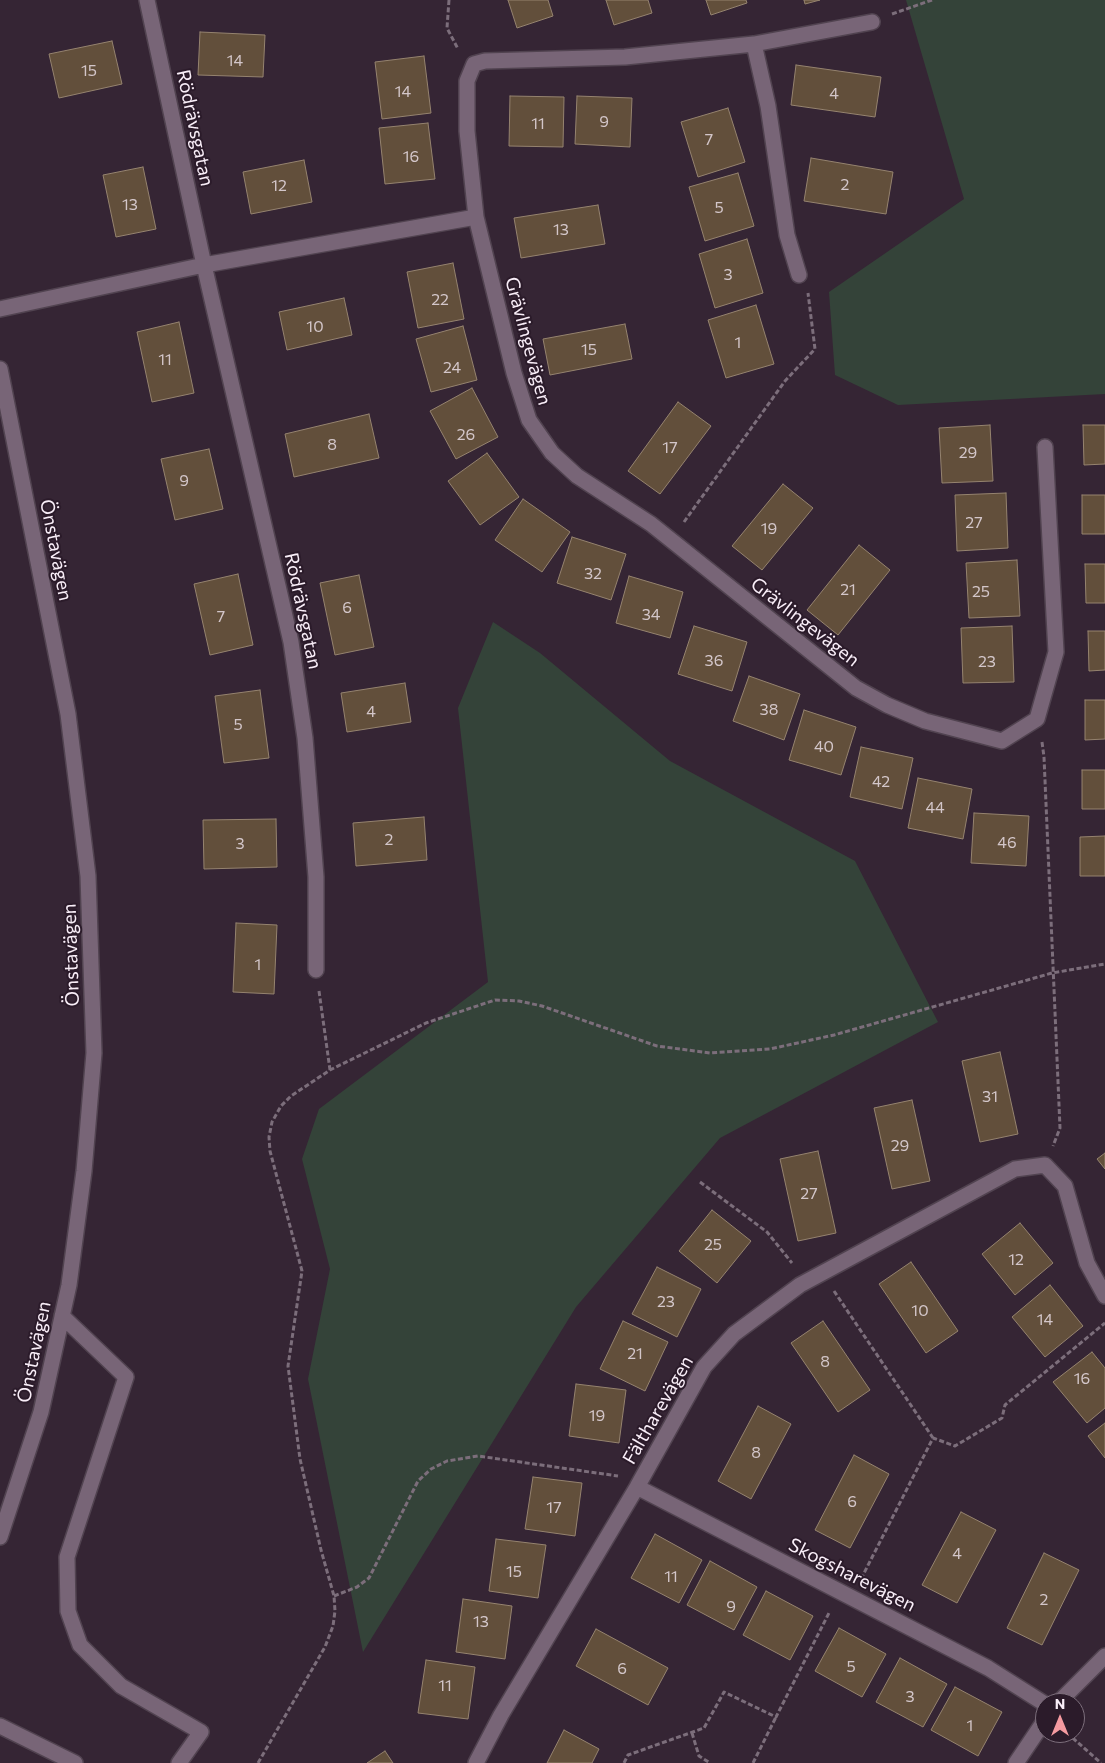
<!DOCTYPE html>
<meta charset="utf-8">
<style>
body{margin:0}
#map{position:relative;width:1105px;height:1763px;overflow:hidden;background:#352534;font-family:Commissioner,sans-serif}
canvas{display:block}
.north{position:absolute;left:1035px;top:1693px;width:50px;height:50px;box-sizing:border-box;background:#2b1b2a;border:1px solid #7d6f7c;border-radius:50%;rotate:0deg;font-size:14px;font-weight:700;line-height:20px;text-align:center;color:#f9eef8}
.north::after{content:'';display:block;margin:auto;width:18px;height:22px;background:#f49aa0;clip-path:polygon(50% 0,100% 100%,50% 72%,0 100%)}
</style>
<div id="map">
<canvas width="1105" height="1763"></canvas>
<div class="north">N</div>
</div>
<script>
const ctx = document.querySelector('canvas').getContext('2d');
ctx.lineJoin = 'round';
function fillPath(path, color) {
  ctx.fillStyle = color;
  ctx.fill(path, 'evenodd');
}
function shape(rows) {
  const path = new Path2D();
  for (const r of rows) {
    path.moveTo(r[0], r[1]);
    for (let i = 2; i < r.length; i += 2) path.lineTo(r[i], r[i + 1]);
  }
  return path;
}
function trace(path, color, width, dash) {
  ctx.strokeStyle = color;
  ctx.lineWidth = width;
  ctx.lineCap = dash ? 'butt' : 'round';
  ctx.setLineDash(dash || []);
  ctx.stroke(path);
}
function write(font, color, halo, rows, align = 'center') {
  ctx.font = font + ' Commissioner,sans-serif';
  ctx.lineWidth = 4;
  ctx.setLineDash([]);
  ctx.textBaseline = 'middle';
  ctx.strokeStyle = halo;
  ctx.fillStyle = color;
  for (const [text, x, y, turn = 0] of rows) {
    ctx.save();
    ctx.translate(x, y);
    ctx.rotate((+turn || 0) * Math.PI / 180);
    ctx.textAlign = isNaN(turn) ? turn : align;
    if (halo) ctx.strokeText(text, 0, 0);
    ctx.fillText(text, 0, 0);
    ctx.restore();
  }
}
fillPath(shape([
 [906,0,1105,0,1105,394,898,405,835,375,829,292,964,199],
 [493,622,540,653,670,761,855,861,938,1022,720,1138,576,1307,363,1652,308,1379,330,1269,302,1159,319,1109,488,982,458,708]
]), '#344339');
const building = shape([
 [508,0,548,0,553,16,517,28,508,0],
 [606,0,648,0,652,13,614,25,606,0],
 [706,0,746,0,747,3,711,15,706,0],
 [804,0,820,0,805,4,804,0],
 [200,32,265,35,263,77,198,75,200,32],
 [112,41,122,84,59,98,49,54,112,41],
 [424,56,431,113,382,119,375,62,424,56],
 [796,65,881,77,875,117,791,105,796,65],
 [510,96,564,97,563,147,509,146,510,96],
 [577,96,632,98,630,147,575,144,577,96],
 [728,108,745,162,698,177,681,122,728,108],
 [428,123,435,179,385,184,379,128,428,123],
 [811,158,893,172,886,214,804,201,811,158],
 [304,160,312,202,251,214,243,172,304,160],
 [143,167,156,229,116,237,103,175,143,167],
 [738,173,754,226,705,241,689,187,738,173],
 [598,205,605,244,521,258,514,218,598,205],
 [747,239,763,293,715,308,699,254,747,239],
 [453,263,464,319,418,328,407,272,453,263],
 [344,298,352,335,287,350,279,312,344,298],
 [756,305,774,364,726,378,708,320,756,305],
 [179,322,194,393,152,402,137,332,179,322],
 [625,324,632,359,550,375,543,339,625,324],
 [463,326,477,380,431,392,416,339,463,326],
 [472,388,498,437,456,459,430,411,472,388],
 [678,402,711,426,660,494,628,471,678,402],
 [369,414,379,458,294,477,285,434,369,414],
 [990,425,993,481,942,483,939,428,990,425],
 [1083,425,1105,425,1105,464,1084,465,1083,425],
 [209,449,223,509,175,520,161,459,209,449],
 [487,453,519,497,480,525,448,481,487,453],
 [783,484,813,508,762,570,732,546,783,484],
 [1006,493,1008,548,957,551,955,495,1006,493],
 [1082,495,1105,495,1105,534,1082,534,1082,495],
 [523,499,570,532,542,572,495,540,523,499],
 [572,537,626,554,611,600,557,583,572,537],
 [859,545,890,570,838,635,807,610,859,545],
 [1017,560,1020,616,969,618,966,563,1017,560],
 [1085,564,1105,564,1105,603,1086,603,1085,564],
 [238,574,253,645,210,655,194,584,238,574],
 [359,575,374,647,335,655,320,583,359,575],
 [629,576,683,592,670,638,616,623,629,576],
 [694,626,747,642,732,691,678,674,694,626],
 [1012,626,1014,682,963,683,961,628,1012,626],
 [1088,631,1105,631,1105,670,1089,671,1088,631],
 [749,676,800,694,784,740,733,721,749,676],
 [405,683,411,722,347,732,341,693,405,683],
 [260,690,269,758,224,763,215,696,260,690],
 [1085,700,1105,700,1105,739,1085,740,1085,700],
 [804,710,856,727,841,775,789,760,804,710],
 [861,747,913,758,902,809,850,797,861,747],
 [1082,770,1105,770,1105,809,1082,809,1082,770],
 [918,778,972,789,963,839,908,828,918,778],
 [974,813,1029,816,1026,866,971,863,974,813],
 [424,817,427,860,356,866,353,823,424,817],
 [276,819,277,867,204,869,203,820,276,819],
 [1105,836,1105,876,1080,876,1080,837,1105,836],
 [236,923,277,925,274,994,233,992,236,923],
 [1000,1052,1018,1134,980,1142,962,1061,1000,1052],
 [912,1100,930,1181,892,1189,874,1108,912,1100],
 [818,1151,836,1233,798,1241,780,1159,818,1151],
 [1105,1153,1105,1169,1097,1159,1105,1153],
 [712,1210,751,1241,717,1283,679,1251,712,1210],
 [1020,1223,1053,1263,1015,1295,982,1254,1020,1223],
 [911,1262,958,1331,926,1353,879,1284,911,1262],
 [657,1267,701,1289,677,1337,632,1314,657,1267],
 [1050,1285,1083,1326,1045,1357,1012,1317,1050,1285],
 [623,1321,668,1342,645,1391,600,1369,623,1321],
 [823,1321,870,1390,838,1412,791,1343,823,1321],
 [1092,1352,1105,1368,1105,1408,1087,1423,1053,1382,1092,1352],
 [576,1384,626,1390,619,1443,569,1436,576,1384],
 [758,1406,791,1424,751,1499,718,1481,758,1406],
 [1105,1423,1105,1458,1088,1436,1105,1423],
 [854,1455,889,1474,850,1548,815,1530,854,1455],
 [533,1477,582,1483,575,1536,525,1529,533,1477],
 [961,1512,996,1530,957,1603,922,1585,961,1512],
 [655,1534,702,1560,679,1603,631,1578,655,1534],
 [496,1539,546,1545,538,1598,489,1591,496,1539],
 [1044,1553,1079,1570,1042,1645,1007,1628,1044,1553],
 [710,1561,757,1587,734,1630,687,1605,710,1561],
 [766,1591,813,1616,790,1660,743,1635,766,1591],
 [463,1599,512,1606,505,1659,456,1652,463,1599],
 [839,1628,886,1654,862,1697,815,1671,839,1628],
 [596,1629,668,1668,648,1705,576,1666,596,1629],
 [900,1658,947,1684,923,1727,876,1702,900,1658],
 [426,1660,475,1667,468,1719,418,1713,426,1660],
 [955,1687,1002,1712,978,1756,931,1730,955,1687],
 [564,1730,599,1749,592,1763,547,1763,564,1730],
 [385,1751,393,1763,367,1763,385,1751]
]);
fillPath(building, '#624f3b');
trace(building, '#95836f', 1);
const minor = shape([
 [147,0,204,265,291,642,305,738,316,877,316,970],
 [872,22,754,44,625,57,485,61,474,64,467,81,467,131,476,217,514,373,529,420,552,453,577,476,651,524,856,688,887,705,925,721,1002,741,1037,719,1056,652,1045,447],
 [754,44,768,106,787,235,799,275],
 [0,309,204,265,476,217],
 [0,369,68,714,88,876,94,1053,84,1171,69,1285,41,1412,0,1537],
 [62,1316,126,1377,67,1557,68,1611,80,1645,121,1686,201,1732,179,1763],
 [637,1487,988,1668,1045,1704],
 [1058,1703,1105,1656],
 [0,1726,75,1763],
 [476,1763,501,1715,637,1487,704,1367,734,1334,800,1285,1015,1169,1045,1165,1065,1186,1087,1263,1105,1296],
 [1016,1763,1045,1720]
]);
trace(minor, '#514350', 18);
trace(shape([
 [449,0,447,28,458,49],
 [892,14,932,0],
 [684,522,785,381,815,349,808,293],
 [1042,742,1044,757,1060,1128,1053,1146],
 [319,991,330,1070],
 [700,1182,767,1232,792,1263],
 [834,1291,933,1438],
 [861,1579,933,1438,955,1446,1002,1418,1005,1405,1105,1323],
 [334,1596,357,1587,369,1578,418,1481,431,1469,447,1461,478,1456,618,1476],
 [692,1733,699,1756,710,1763],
 [1067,1733,1101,1763],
 [258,1763,325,1647,333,1626,335,1611,334,1596,321,1550,300,1459,288,1366,302,1271,270,1151,269,1137,272,1122,281,1106,291,1096,330,1070,426,1023,495,1000,519,1001,542,1006,657,1046,710,1053,770,1049,834,1035,1052,973,1105,964],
 [624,1763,628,1755,704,1728,724,1692,776,1717,830,1611],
 [753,1763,776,1717]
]), '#7c6e7b', 3, [5, 2.5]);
trace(minor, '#786577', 15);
write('16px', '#d3c6c9', null, [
 ["14",235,61],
 ["15",89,71],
 ["14",403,92],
 ["4",834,94],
 ["9",604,122],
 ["11",538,124],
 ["7",709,140],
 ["16",411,157],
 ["2",845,185],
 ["12",279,186],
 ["13",130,205],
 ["5",719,208],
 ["13",561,230],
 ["3",728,275],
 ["22",440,300],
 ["10",315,327],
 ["1",738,343],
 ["15",589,350],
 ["11",165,360],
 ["24",452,368],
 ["26",466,435],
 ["8",332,445],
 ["17",670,448],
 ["29",968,453],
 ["9",184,481],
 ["27",974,523],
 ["19",769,529],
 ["32",593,574],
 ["21",848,590],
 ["25",981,592],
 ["6",347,608],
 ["34",651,615],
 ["7",221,617],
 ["36",714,661],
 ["23",987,662],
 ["38",769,710],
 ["4",371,712],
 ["5",238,725],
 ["40",824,747],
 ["42",881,782],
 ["44",935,808],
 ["2",389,840],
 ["46",1007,843],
 ["3",240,844],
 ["1",258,965],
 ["31",990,1097],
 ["29",900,1146],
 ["27",809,1194],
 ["25",713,1245],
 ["12",1016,1260],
 ["23",666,1302],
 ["10",920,1311],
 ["14",1045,1320],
 ["21",635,1354],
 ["8",825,1362],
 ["16",1082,1379],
 ["19",597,1416],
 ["8",756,1453],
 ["6",852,1502],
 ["17",554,1508],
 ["4",957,1554],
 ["15",514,1572],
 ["11",671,1577],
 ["2",1044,1600],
 ["9",731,1607],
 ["13",481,1622],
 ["5",851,1667],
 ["6",622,1669],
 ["11",445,1686],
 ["3",910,1697],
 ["1",970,1726]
]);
write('19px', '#f9eef8', '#2b1b2a', [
 ["Rödrävsgatan",195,128,78],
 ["Grävlingevägen",528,341,75],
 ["Önstavägen",56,550,79],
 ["Rödrävsgatan",303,611,78],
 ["Grävlingevägen",805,622,38],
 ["Önstavägen",71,955,-92],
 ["Önstavägen",34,1352,-78],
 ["Fältharevägen",658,1410,-60],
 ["Skogsharevägen",852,1575,27]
]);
</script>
